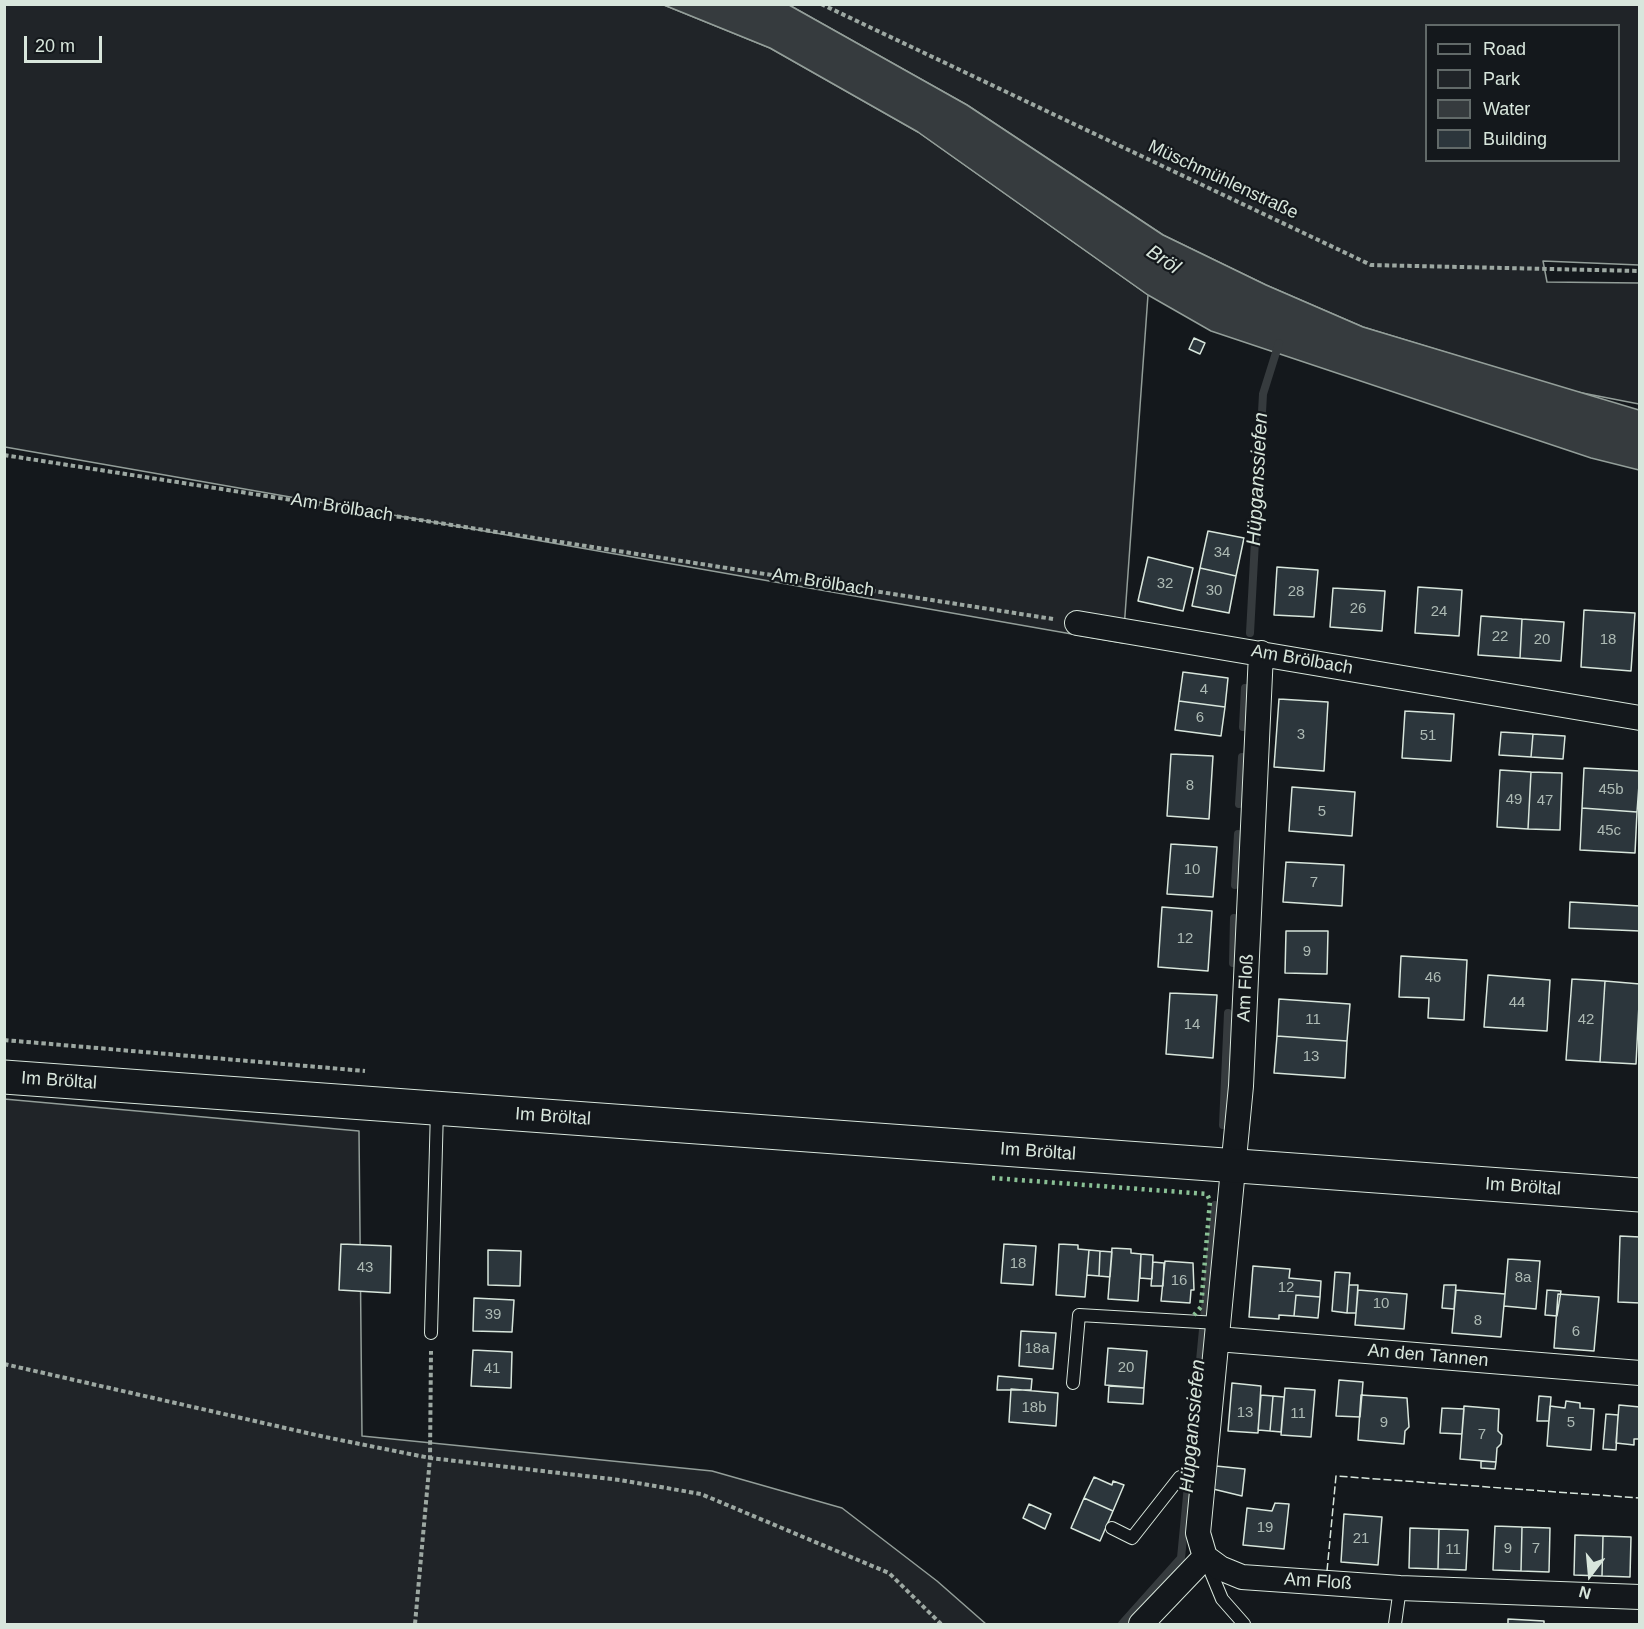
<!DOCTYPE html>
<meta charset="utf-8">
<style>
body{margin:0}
#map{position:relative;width:1644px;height:1629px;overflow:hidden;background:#14181c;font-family:Arial,sans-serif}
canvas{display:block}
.frame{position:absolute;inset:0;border:6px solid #d8e6dc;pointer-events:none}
.legend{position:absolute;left:1425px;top:24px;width:195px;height:138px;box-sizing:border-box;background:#14181c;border:2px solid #626a69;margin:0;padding:8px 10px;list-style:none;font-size:18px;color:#d8e6dc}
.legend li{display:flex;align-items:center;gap:12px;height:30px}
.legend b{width:30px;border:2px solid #626a69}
.north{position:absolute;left:1560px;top:1545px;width:60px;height:60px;-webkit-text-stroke:4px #14181c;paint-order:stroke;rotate:196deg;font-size:16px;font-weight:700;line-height:24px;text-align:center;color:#d8e6dc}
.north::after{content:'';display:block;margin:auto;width:21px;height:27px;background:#d8e6dc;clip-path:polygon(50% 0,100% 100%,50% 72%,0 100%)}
.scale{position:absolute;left:24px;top:36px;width:78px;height:27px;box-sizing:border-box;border:3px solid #d8e6dc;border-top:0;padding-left:8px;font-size:18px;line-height:21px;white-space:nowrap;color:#d8e6dc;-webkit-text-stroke:4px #14181c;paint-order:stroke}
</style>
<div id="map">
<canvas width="1644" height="1629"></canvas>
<div class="frame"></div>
<ul class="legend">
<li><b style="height:8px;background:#14181c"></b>Road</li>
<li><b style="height:16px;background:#202428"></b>Park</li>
<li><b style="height:16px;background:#363b3e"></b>Water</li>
<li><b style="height:16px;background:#2c363c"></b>Building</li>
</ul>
<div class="north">N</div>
<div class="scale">20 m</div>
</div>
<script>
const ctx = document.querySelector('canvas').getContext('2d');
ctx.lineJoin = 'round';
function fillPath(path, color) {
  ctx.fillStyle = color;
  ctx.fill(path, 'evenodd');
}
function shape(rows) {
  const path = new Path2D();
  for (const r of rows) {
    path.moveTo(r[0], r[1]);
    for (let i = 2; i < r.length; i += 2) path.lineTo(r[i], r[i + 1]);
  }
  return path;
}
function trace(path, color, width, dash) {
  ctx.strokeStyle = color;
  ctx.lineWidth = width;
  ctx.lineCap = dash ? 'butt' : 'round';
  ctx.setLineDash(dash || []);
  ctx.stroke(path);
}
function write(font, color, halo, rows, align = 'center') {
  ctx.font = font + ' Arial,sans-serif';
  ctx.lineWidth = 4.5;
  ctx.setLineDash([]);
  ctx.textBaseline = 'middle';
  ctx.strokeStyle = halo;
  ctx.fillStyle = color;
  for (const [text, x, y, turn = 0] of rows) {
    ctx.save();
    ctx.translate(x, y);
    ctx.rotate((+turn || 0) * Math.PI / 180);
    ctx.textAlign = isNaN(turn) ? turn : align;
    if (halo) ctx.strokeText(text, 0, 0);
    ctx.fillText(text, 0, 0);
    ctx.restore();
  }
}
const green = shape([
 [4,5,664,5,770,48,918,132,1148,295,1123,643,5,447,4,5],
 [789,5,1639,5,1639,265,1543,261,1547,282,1639,283,1639,404,1572,391,1363,327,1266,285,1163,235,967,105,789,5],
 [1426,26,1618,26,1618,160,1426,160,1426,26],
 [4,1099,359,1131,362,1436,712,1471,842,1508,937,1581,986,1624,5,1624,4,1099]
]);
fillPath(green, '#202428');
trace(green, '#939e99', 1.5);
const water = shape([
 [664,5,789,5,967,105,1163,235,1266,285,1363,327,1639,410,1639,470,1591,458,1211,331,1148,295,918,132,770,48,664,5]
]);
fillPath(water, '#363b3e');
trace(water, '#939e99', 1.5);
trace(shape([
 [1250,633,1263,394,1279,343],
 [1243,727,1245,688],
 [1239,804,1242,757],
 [1235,885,1238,834],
 [1233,963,1234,918],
 [1223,1125,1228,1013],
 [1122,1624,1181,1558,1215,1205]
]), '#363b3e', 8);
const building = shape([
 [1194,338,1205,343,1200,354,1189,349,1194,338],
 [1208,531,1244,538,1236,576,1200,568,1208,531],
 [1148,557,1193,568,1183,611,1138,601,1148,557],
 [1277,567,1318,570,1314,617,1274,615,1277,567],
 [1200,568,1236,576,1229,613,1192,606,1200,568],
 [1418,587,1462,590,1459,636,1415,633,1418,587],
 [1333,588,1385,591,1382,631,1330,627,1333,588],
 [1584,610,1635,613,1631,671,1581,667,1584,610],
 [1481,616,1522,619,1520,658,1478,655,1481,616],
 [1522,619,1564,622,1561,661,1520,658,1522,619],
 [1183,672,1228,678,1225,707,1179,701,1183,672],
 [1279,699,1328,702,1324,771,1274,767,1279,699],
 [1179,701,1225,707,1221,736,1175,730,1179,701],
 [1405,711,1454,714,1451,761,1402,758,1405,711],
 [1501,732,1533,734,1531,757,1499,755,1501,732],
 [1533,734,1565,736,1563,759,1531,757,1533,734],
 [1171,754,1213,756,1209,819,1167,816,1171,754],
 [1584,768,1640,771,1637,812,1582,808,1584,768],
 [1500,770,1531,772,1528,829,1497,827,1500,770],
 [1531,772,1562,773,1560,830,1528,829,1531,772],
 [1292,787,1355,792,1352,836,1289,831,1292,787],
 [1582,808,1637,812,1635,853,1580,850,1582,808],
 [1171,844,1217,847,1213,897,1167,894,1171,844],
 [1286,862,1344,865,1342,906,1283,902,1286,862],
 [1570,902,1640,906,1640,931,1569,928,1570,902],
 [1162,907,1212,911,1208,971,1158,967,1162,907],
 [1286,931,1328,931,1327,974,1285,973,1286,931],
 [1401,956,1467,960,1464,1020,1428,1018,1429,998,1399,997,1401,956],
 [1488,975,1550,980,1547,1031,1484,1027,1488,975],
 [1572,979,1605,981,1600,1062,1566,1060,1572,979],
 [1605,981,1640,984,1636,1064,1600,1062,1605,981],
 [1170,993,1217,995,1213,1058,1166,1054,1170,993],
 [1279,999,1350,1004,1347,1041,1277,1036,1279,999],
 [1277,1036,1347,1041,1345,1078,1274,1073,1277,1036],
 [1620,1236,1640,1237,1640,1303,1618,1302,1620,1236],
 [341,1244,391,1246,390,1293,339,1290,341,1244],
 [1004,1244,1036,1246,1033,1285,1001,1283,1004,1244],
 [1059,1244,1078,1245,1078,1249,1089,1250,1085,1297,1056,1295,1059,1244],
 [1112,1248,1131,1249,1131,1253,1141,1254,1138,1301,1108,1299,1112,1248],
 [488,1250,521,1251,520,1286,488,1285,488,1250],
 [1089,1250,1100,1251,1099,1276,1087,1275,1089,1250],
 [1100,1251,1112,1252,1110,1277,1099,1276,1100,1251],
 [1141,1254,1153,1255,1152,1279,1140,1278,1141,1254],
 [1508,1259,1540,1261,1536,1309,1504,1306,1508,1259],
 [1165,1261,1193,1263,1194,1290,1191,1290,1190,1303,1161,1301,1165,1261],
 [1153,1262,1164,1263,1163,1286,1151,1286,1153,1262],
 [1253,1266,1290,1269,1289,1278,1321,1281,1320,1297,1296,1295,1294,1316,1279,1315,1279,1319,1249,1317,1253,1266],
 [1335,1272,1350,1273,1347,1313,1332,1311,1335,1272],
 [1349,1285,1358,1285,1356,1313,1347,1313,1349,1285],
 [1444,1285,1456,1285,1454,1309,1442,1308,1444,1285],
 [1358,1290,1407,1294,1404,1329,1355,1325,1358,1290],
 [1456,1290,1505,1294,1501,1337,1452,1333,1456,1290],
 [1547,1290,1561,1291,1557,1316,1545,1315,1547,1290],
 [1558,1294,1599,1297,1594,1351,1554,1348,1558,1294],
 [1296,1295,1320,1297,1318,1318,1294,1316,1296,1295],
 [474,1298,514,1300,512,1332,473,1331,474,1298],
 [1021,1331,1056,1333,1053,1369,1019,1366,1021,1331],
 [1108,1348,1147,1351,1144,1388,1105,1385,1108,1348],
 [473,1350,512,1352,511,1388,471,1386,473,1350],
 [998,1376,1032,1379,1031,1390,997,1390,998,1376],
 [1339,1380,1363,1382,1360,1417,1336,1416,1339,1380],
 [1232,1383,1261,1386,1258,1433,1228,1431,1232,1383],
 [1109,1386,1144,1388,1143,1404,1108,1402,1109,1386],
 [1285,1388,1315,1390,1311,1437,1281,1435,1285,1388],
 [1011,1389,1058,1393,1056,1426,1009,1422,1011,1389],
 [1261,1395,1273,1396,1270,1431,1258,1430,1261,1395],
 [1361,1395,1407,1398,1409,1427,1405,1431,1404,1444,1358,1440,1361,1395],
 [1273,1396,1284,1397,1281,1432,1270,1431,1273,1396],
 [1539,1396,1551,1397,1549,1421,1537,1421,1539,1396],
 [1566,1401,1580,1403,1580,1408,1594,1409,1591,1450,1547,1446,1550,1406,1565,1408,1566,1401],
 [1619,1405,1640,1407,1640,1439,1634,1439,1634,1445,1616,1443,1619,1405],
 [1464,1406,1499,1409,1498,1431,1502,1435,1501,1444,1497,1448,1496,1462,1460,1459,1464,1406],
 [1442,1408,1464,1409,1462,1434,1440,1433,1442,1408],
 [1606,1414,1618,1415,1616,1450,1603,1449,1606,1414],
 [1481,1461,1496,1462,1495,1469,1481,1468,1481,1461],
 [1216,1466,1245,1469,1242,1496,1213,1489,1216,1466],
 [1094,1477,1112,1485,1113,1481,1124,1485,1113,1511,1084,1498,1094,1477],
 [1084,1498,1113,1511,1100,1541,1071,1528,1084,1498],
 [1275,1503,1289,1504,1284,1549,1243,1545,1247,1508,1272,1511,1275,1503],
 [1029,1504,1051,1514,1045,1529,1023,1518,1029,1504],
 [1344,1514,1382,1517,1378,1565,1341,1562,1344,1514],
 [1495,1526,1522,1527,1521,1571,1493,1570,1495,1526],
 [1522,1527,1550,1528,1549,1572,1521,1571,1522,1527],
 [1410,1528,1439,1529,1438,1569,1409,1568,1410,1528],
 [1439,1529,1468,1530,1466,1570,1438,1569,1439,1529],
 [1575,1535,1603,1536,1602,1576,1574,1575,1575,1535],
 [1603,1536,1631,1537,1630,1577,1602,1576,1603,1536],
 [1508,1619,1544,1621,1544,1624,1508,1624,1508,1619]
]);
fillPath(building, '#2c363c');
trace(building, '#d8e6dc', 1.5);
const lane = shape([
 [431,1333,437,1109],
 [1073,1383,1079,1315,1218,1323],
 [1112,1528,1132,1538,1180,1477,1204,1472],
 [1208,1565,1222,1599,1244,1624],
 [1395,1624,1400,1588]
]);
const street = shape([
 [1077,623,1640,718],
 [1217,1339,1640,1373],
 [1205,1557,1220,1568,1242,1577,1400,1588,1640,1597],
 [1141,1624,1205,1557,1198,1533,1241,1086,1261,653]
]);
const primary = shape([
 [4,1077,1640,1195]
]);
trace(lane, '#d8e6dc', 14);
trace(street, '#d8e6dc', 26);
trace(primary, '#d8e6dc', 35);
trace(shape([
 [821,4,1371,265,1640,271],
 [4,455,1053,619],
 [4,1040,365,1071],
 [4,1364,325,1437,430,1458,620,1480,701,1494,889,1573,941,1624],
 [415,1624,430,1458,431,1351]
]), '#9da8a2', 4, [4.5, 3]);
trace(lane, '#14181c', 12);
trace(street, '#14181c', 24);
trace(primary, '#14181c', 33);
trace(shape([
 [992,1178,1207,1194,1210,1201,1201,1307,1194,1315]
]), '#8ac095', 4.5, [3, 4.5]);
trace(shape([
 [1327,1571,1336,1476,1640,1498]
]), '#d8e6dc', 1.5, [8, 3]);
write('15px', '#adbab4', null, [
 ["34",1222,553],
 ["32",1165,584],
 ["30",1214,591],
 ["28",1296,592],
 ["26",1358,609],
 ["24",1439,612],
 ["22",1500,637],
 ["20",1542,640],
 ["18",1608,640],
 ["4",1204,690],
 ["6",1200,718],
 ["3",1301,735],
 ["51",1428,736],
 ["8",1190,786],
 ["45b",1611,790],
 ["49",1514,800],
 ["47",1545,801],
 ["5",1322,812],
 ["45c",1609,831],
 ["10",1192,870],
 ["7",1314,883],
 ["12",1185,939],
 ["9",1307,952],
 ["46",1433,978],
 ["44",1517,1003],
 ["11",1313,1020],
 ["42",1586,1020],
 ["14",1192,1025],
 ["13",1311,1057],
 ["18",1018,1264],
 ["43",365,1268],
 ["8a",1523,1278],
 ["16",1179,1281],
 ["12",1286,1288],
 ["10",1381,1304],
 ["39",493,1315],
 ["8",1478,1321],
 ["6",1576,1332],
 ["18a",1037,1349],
 ["20",1126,1368],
 ["41",492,1369],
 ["18b",1034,1408],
 ["13",1245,1413],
 ["11",1298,1414],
 ["9",1384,1423],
 ["5",1571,1423],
 ["7",1482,1435],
 ["19",1265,1528],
 ["21",1361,1539],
 ["9",1508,1549],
 ["7",1536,1549],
 ["11",1453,1550]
]);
write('18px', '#d8e6dc', '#14181c', [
 ["Müschmühlenstraße",1223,180,25],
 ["Am Brölbach",342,508,9],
 ["Am Brölbach",823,583,9],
 ["Am Brölbach",1302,660,10],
 ["Am Floß",1246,988,-87],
 ["Im Bröltal",59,1081,4],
 ["Im Bröltal",553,1117,4],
 ["Im Bröltal",1038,1152,4],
 ["Im Bröltal",1523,1187,4],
 ["An den Tannen",1428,1356,5],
 ["Am Floß",1318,1582,4]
]);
write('italic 20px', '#d8e6dc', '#14181c', [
 ["Bröl",1163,260,34],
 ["Hüpganssiefen",1258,479,-87],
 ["Hüpganssiefen",1193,1426,-85]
]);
</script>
